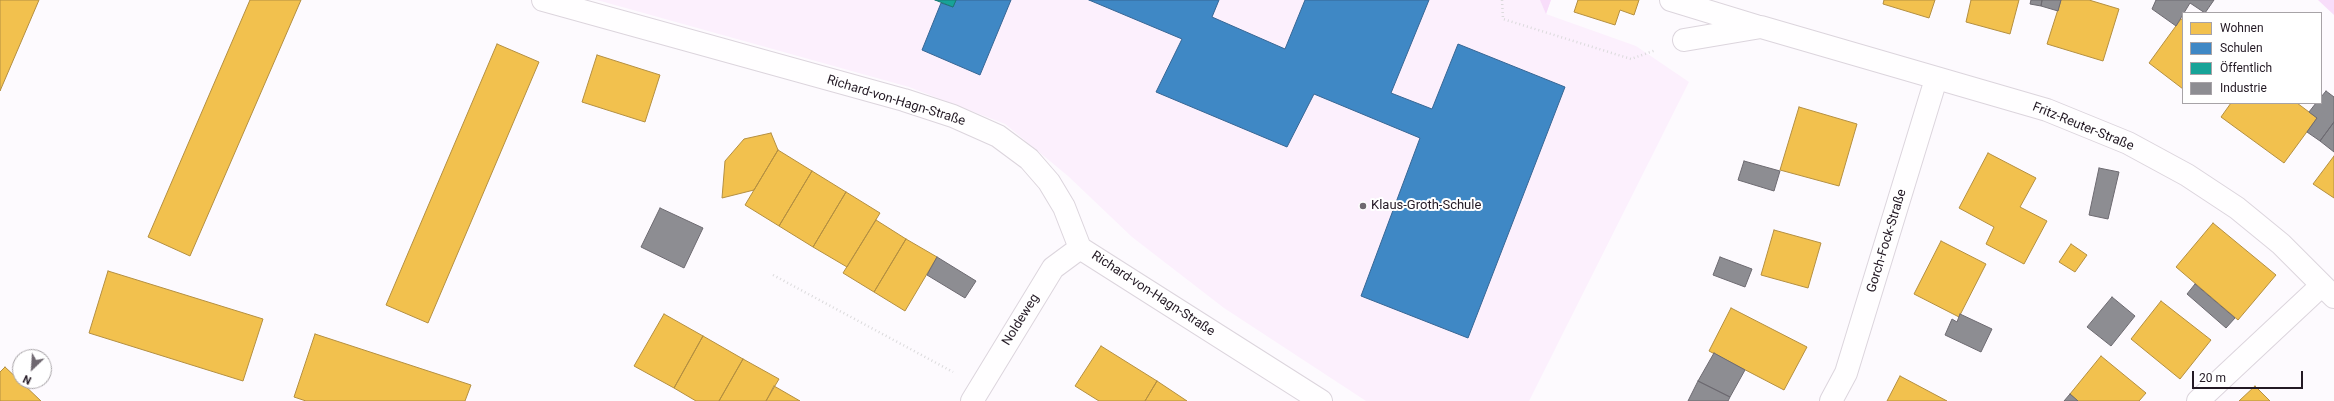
<!DOCTYPE html>
<meta charset="utf-8">
<style>
body{margin:0}
#map{position:relative;width:2334px;height:401px;overflow:hidden;background:#fdfafe;font-family:Roboto,sans-serif}
canvas{display:block}
.legend{position:absolute;left:2182px;top:12px;width:140px;height:92px;box-sizing:border-box;background:#fff;border:1px solid #a7a3a7;margin:0;padding:5px 7px;list-style:none;font-size:12px;color:#231924}
.legend li{display:flex;align-items:center;gap:8px;height:20px}
.legend b{width:20px;border:1px solid #a7a3a7}
.north{position:absolute;left:12px;top:349px;width:40px;height:40px;box-sizing:border-box;background:#fff;border:1px solid #a7a3a7;border-radius:50%;rotate:205deg;font-size:11px;font-weight:700;line-height:16px;text-align:center;color:#231924}
.north::after{content:'';display:block;margin:auto;width:14px;height:18px;background:#6f6870;clip-path:polygon(50% 0,100% 100%,50% 72%,0 100%)}
.scale{position:absolute;left:2192px;top:371px;width:111px;height:18px;box-sizing:border-box;border:2px solid #231924;border-top:0;padding-left:5px;font-size:12px;line-height:14px;white-space:nowrap;color:#231924;-webkit-text-stroke:3px #fff;paint-order:stroke}
</style>
<div id="map">
<canvas width="2334" height="401"></canvas>
<ul class="legend">
<li><b style="height:11px;background:#f2c14e"></b>Wohnen</li>
<li><b style="height:11px;background:#3f88c5"></b>Schulen</li>
<li><b style="height:11px;background:#17a398"></b>Öffentlich</li>
<li><b style="height:11px;background:#8d8d92"></b>Industrie</li>
</ul>
<div class="north">N</div>
<div class="scale">20 m</div>
</div>
<script>
const ctx = document.querySelector('canvas').getContext('2d');
ctx.lineJoin = 'round';
function fillPath(path, color) {
  ctx.fillStyle = color;
  ctx.fill(path, 'evenodd');
}
function shape(rows) {
  const path = new Path2D();
  for (const r of rows) {
    path.moveTo(r[0], r[1]);
    for (let i = 2; i < r.length; i += 2) path.lineTo(r[i], r[i + 1]);
  }
  return path;
}
function trace(path, color, width, dash) {
  ctx.strokeStyle = color;
  ctx.lineWidth = width;
  ctx.lineCap = dash ? 'butt' : 'round';
  ctx.setLineDash(dash || []);
  ctx.stroke(path);
}
function write(font, color, halo, rows, align = 'center') {
  ctx.font = font + ' Roboto,sans-serif';
  ctx.lineWidth = 4;
  ctx.setLineDash([]);
  ctx.textBaseline = 'middle';
  ctx.strokeStyle = halo;
  ctx.fillStyle = color;
  for (const [text, x, y, turn = 0] of rows) {
    ctx.save();
    ctx.translate(x, y);
    ctx.rotate((+turn || 0) * Math.PI / 180);
    ctx.textAlign = isNaN(turn) ? turn : align;
    if (halo) ctx.strokeText(text, 0, 0);
    ctx.fillText(text, 0, 0);
    ctx.restore();
  }
}
fillPath(shape([
 [597,0,1551,0,1546,14,1636,46,1689,82,1529,401,1366,401,1224,308,1132,237,1068,176,1005,124,909,87]
]), '#fcf0fd');
fillPath(shape([
 [1540,0,1551,0,1546,14],
 [2318,0,2334,0,2334,15]
]), '#f8ddfa');
const homes = shape([
 [0,0,39,0,0,91,0,0],
 [250,0,301,0,190,256,148,237,250,0],
 [1578,0,1639,0,1634,15,1620,10,1615,25,1574,12,1578,0],
 [1884,0,1935,0,1929,18,1883,4,1884,0],
 [1971,0,2019,0,2010,34,1966,22,1971,0],
 [2061,0,2089,0,2119,9,2103,61,2047,44,2061,0],
 [2181,19,2183,20,2183,89,2149,63,2181,19],
 [497,44,539,62,428,323,386,305,497,44],
 [597,55,660,75,645,122,582,102,597,55],
 [2231,103,2297,103,2317,118,2284,163,2221,117,2231,103],
 [1799,107,1857,124,1839,186,1780,170,1799,107],
 [771,133,778,150,754,190,722,198,725,161,744,139,771,133],
 [778,150,812,171,779,226,745,205,778,150],
 [1988,153,2036,178,2020,207,2047,221,2024,264,1986,244,1994,227,1959,208,1988,153],
 [2334,156,2334,198,2313,184,2334,156],
 [812,171,846,192,813,247,779,226,812,171],
 [846,192,880,213,847,267,813,247,846,192],
 [876,220,906,239,874,292,843,273,876,220],
 [2213,223,2276,275,2238,320,2176,267,2213,223],
 [1774,230,1821,243,1808,288,1761,275,1774,230],
 [906,239,937,257,905,311,874,292,906,239],
 [1941,241,1986,264,1959,317,1914,294,1941,241],
 [2071,244,2087,255,2075,272,2059,262,2071,244],
 [108,271,263,319,243,381,89,333,108,271],
 [2161,301,2211,340,2180,379,2131,339,2161,301],
 [1731,308,1807,347,1784,390,1709,351,1731,308],
 [664,314,703,336,674,388,634,366,664,314],
 [315,334,471,385,465,401,306,401,294,397,315,334],
 [703,336,743,359,719,401,696,401,674,388,703,336],
 [1101,346,1157,381,1145,401,1099,401,1075,386,1101,346],
 [2101,356,2146,393,2139,401,2078,401,2070,394,2101,356],
 [743,359,779,379,766,401,719,401,743,359],
 [5,367,20,381,41,401,0,401,0,372,5,367],
 [1900,376,1947,401,1887,401,1900,376],
 [1157,381,1187,401,1145,401,1157,381],
 [774,386,800,401,766,401,774,386],
 [2255,386,2270,401,2239,401,2255,386]
]);
fillPath(homes, '#f2c14e');
trace(homes, '#b48f41', 1);
const schools = shape([
 [956,0,1011,0,980,75,922,50,941,3,953,7,956,0],
 [1089,0,1219,0,1212,17,1285,49,1305,0,1429,0,1391,93,1432,109,1458,44,1565,87,1468,338,1361,296,1420,138,1314,94,1287,147,1156,92,1182,39,1089,0]
]);
fillPath(schools, '#3f88c5');
trace(schools, '#376795', 1);
const public = shape([
 [935,0,956,0,953,7,935,0]
]);
fillPath(public, '#17a398');
trace(public, '#1b7a75', 1);
const industry = shape([
 [2031,0,2042,0,2041,6,2030,4,2031,0],
 [2042,0,2061,0,2058,11,2041,6,2042,0],
 [2156,0,2214,0,2205,13,2190,3,2176,26,2152,9,2156,0],
 [2326,91,2334,97,2334,122,2320,141,2307,132,2317,118,2309,112,2316,103,2321,103,2321,97,2326,91],
 [2334,122,2334,152,2320,141,2334,122],
 [1744,161,1780,171,1774,191,1738,180,1744,161],
 [2099,168,2119,172,2108,219,2089,215,2099,168],
 [660,208,703,228,684,268,641,247,660,208],
 [937,257,976,281,965,298,927,275,937,257],
 [1720,257,1752,269,1745,287,1713,275,1720,257],
 [2195,284,2235,318,2226,328,2187,294,2195,284],
 [2112,297,2135,316,2111,346,2087,327,2112,297],
 [1960,314,1992,329,1981,352,1945,335,1952,319,1957,322,1960,314],
 [1714,353,1745,370,1730,397,1698,381,1714,353],
 [1698,381,1730,397,1728,401,1688,401,1698,381],
 [2070,394,2078,401,2064,401,2070,394]
]);
fillPath(industry, '#8d8d92');
trace(industry, '#6d6a71', 1);
const minor = shape([
 [543,0,904,100,953,116,998,136,1029,159,1049,182,1064,207,1080,248,1321,401],
 [1671,0,1756,26],
 [1684,40,1761,27,2047,110,2128,143,2187,175,2237,208,2281,244,2334,297],
 [972,401,1053,268,1080,248],
 [1831,401,1846,373,1936,79],
 [2198,401,2322,285]
]);
trace(minor, '#dcd5dd', 24);
trace(shape([
 [1502,0,1503,19,1631,59,1656,50],
 [773,275,953,372]
]), '#dbdadc', 2.5, [1, 3]);
trace(minor, '#fffeff', 22);
for (const [x, y, r, color] of [
 [1363,206,4,"#6f6870"]
]) {
  const dot = new Path2D();
  dot.arc(x, y, r, 0, 2 * Math.PI);
  ctx.fillStyle = color;
  ctx.fill(dot);
  trace(dot, '#fff', 1.5);
}
write('13px', '#231924', '#fff', [
 ["Richard-von-Hagn-Straße",896,101,17],
 ["Fritz-Reuter-Straße",2083,127,22],
 ["Gorch-Fock-Straße",1887,241,-73],
 ["Richard-von-Hagn-Straße",1153,294,33],
 ["Noldeweg",1021,320,-58]
]);
write('13px', '#231924', '#fff', [
 ["Klaus-Groth-Schule",1371,206]
], 'left');
</script>
